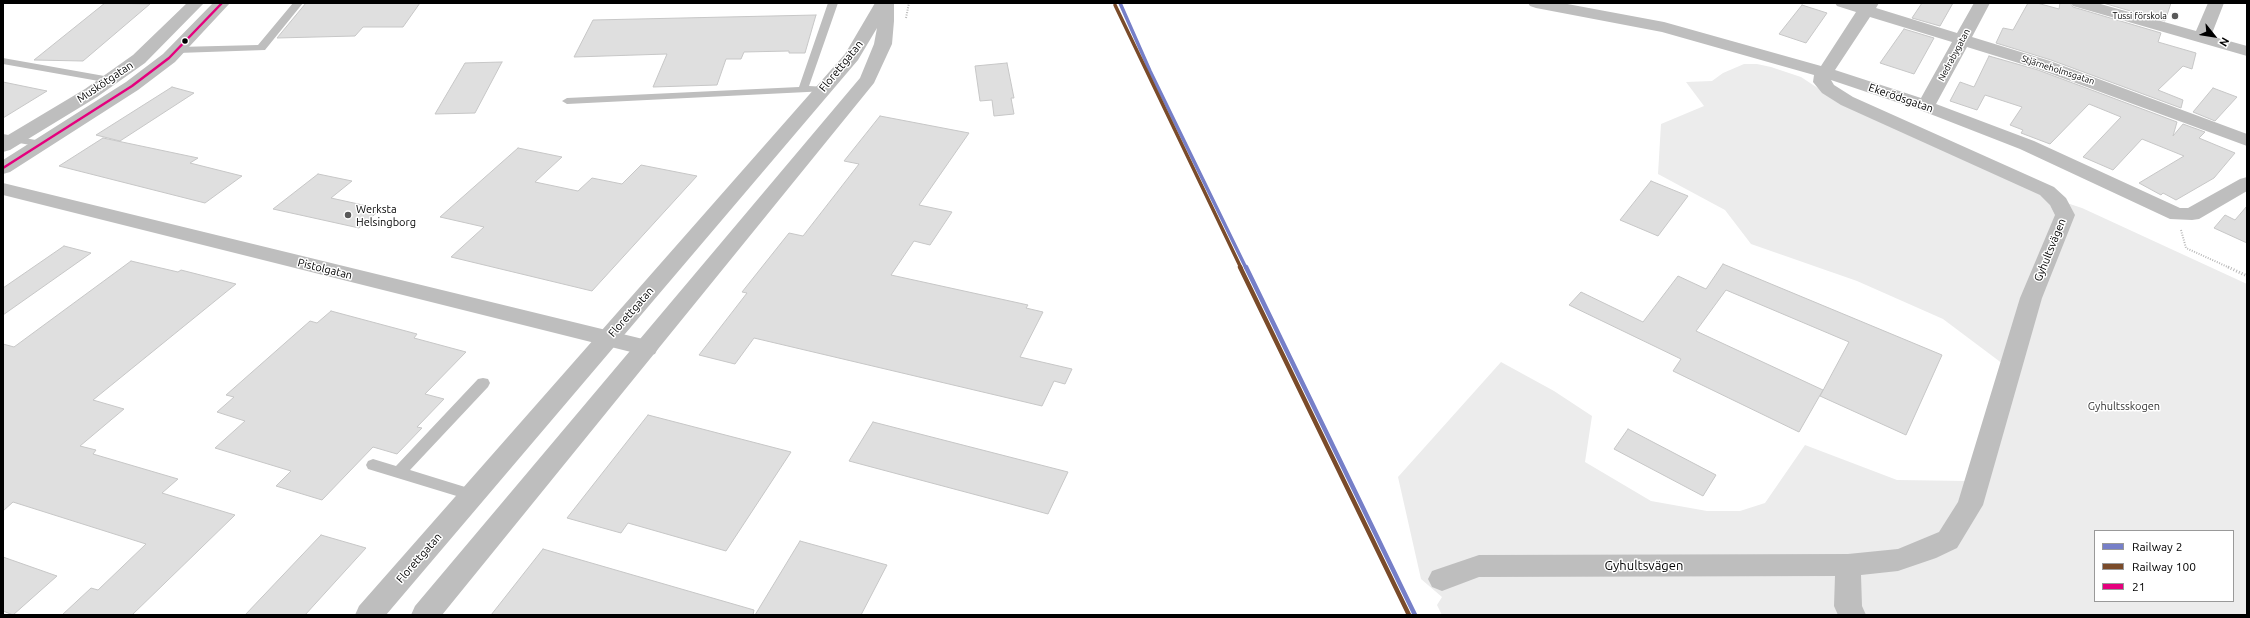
<!DOCTYPE html>
<meta charset="utf-8">
<style>
body{margin:0}
#map{position:relative;width:2250px;height:618px;overflow:hidden;background:#fff;font-family:Ubuntu,sans-serif}
canvas{display:block}
.frame{position:absolute;inset:0;border:4px solid #000;pointer-events:none}
.legend{position:absolute;left:2094px;top:530px;width:140px;height:72px;box-sizing:border-box;background:#fff;border:1px solid #999;margin:0;padding:5px 7px;list-style:none;font-size:12px;color:#000}
.legend li{display:flex;align-items:center;gap:8px;height:20px}
.legend b{width:20px;border:1px solid #999}
.north{position:absolute;left:2194px;top:16px;width:40px;height:40px;-webkit-text-stroke:3px #fff;paint-order:stroke;rotate:120deg;font-size:11px;font-weight:700;line-height:16px;text-align:center;color:#000}
.north::after{content:'';display:block;margin:auto;width:14px;height:18px;background:#000;clip-path:polygon(50% 0,100% 100%,50% 72%,0 100%)}
</style>
<div id="map">
<canvas width="2250" height="618"></canvas>
<div class="frame"></div>
<ul class="legend">
<li><b style="height:5px;background:#767fc8"></b>Railway 2</li>
<li><b style="height:5px;background:#7a4b2a"></b>Railway 100</li>
<li><b style="height:5px;background:#e5007d"></b>21</li>
</ul>
<div class="north">N</div>
</div>
<script>
const ctx = document.querySelector('canvas').getContext('2d');
ctx.lineJoin = 'round';
function fillPath(path, color) {
  ctx.fillStyle = color;
  ctx.fill(path, 'evenodd');
}
function shape(rows) {
  const path = new Path2D();
  for (const r of rows) {
    path.moveTo(r[0], r[1]);
    for (let i = 2; i < r.length; i += 2) path.lineTo(r[i], r[i + 1]);
  }
  return path;
}
function trace(path, color, width, dash) {
  ctx.strokeStyle = color;
  ctx.lineWidth = width;
  ctx.lineCap = dash ? 'butt' : 'round';
  ctx.setLineDash(dash || []);
  ctx.stroke(path);
}
function write(font, color, halo, rows, align = 'center') {
  ctx.font = font + ' Ubuntu,sans-serif';
  ctx.lineWidth = 3;
  ctx.setLineDash([]);
  ctx.textBaseline = 'middle';
  ctx.strokeStyle = halo;
  ctx.fillStyle = color;
  for (const [text, x, y, turn = 0] of rows) {
    ctx.save();
    ctx.translate(x, y);
    ctx.rotate((+turn || 0) * Math.PI / 180);
    ctx.textAlign = isNaN(turn) ? turn : align;
    if (halo) ctx.strokeText(text, 0, 0);
    ctx.fillText(text, 0, 0);
    ctx.restore();
  }
}
fillPath(shape([
 [1744,64,1757,64,1771,67,1801,77,1842,104,2049,197,2082,208,2247,284,2247,615,1442,615,1437,605,1442,597,1421,579,1398,477,1501,362,1554,391,1592,416,1585,462,1651,501,1707,511,1740,511,1765,503,1805,445,1897,480,1968,481,2007,367,1943,319,1857,281,1751,244,1725,210,1658,174,1661,124,1704,106,1686,82,1712,81,1723,73],
 [2095,531,2233,531,2233,601,2095,601]
]), '#ececec');
const building = shape([
 [105,3,150,4,83,61,34,60,105,3],
 [306,3,420,3,403,27,363,27,355,36,277,38,306,3],
 [1922,3,1953,3,1940,26,1912,18,1922,3],
 [2028,3,2037,3,2059,9,2060,3,2070,3,2073,7,2161,33,2158,42,2196,53,2192,69,2183,66,2158,90,2183,100,2181,108,2051,60,1996,43,2003,28,2013,30,2028,3],
 [2103,3,2171,3,2165,21,2103,3],
 [1802,5,1827,13,1806,43,1779,34,1802,5],
 [816,15,805,53,789,53,789,51,744,52,741,59,726,59,717,85,653,87,667,54,574,57,593,20,816,15],
 [1904,29,1934,38,1914,74,1880,63,1904,29],
 [1989,56,2038,70,2177,122,2173,136,2183,124,2205,132,2199,138,2235,153,2214,178,2176,200,2163,193,2161,195,2139,183,2184,156,2142,139,2113,170,2083,157,2121,117,2089,104,2050,144,2021,133,2023,130,2010,125,2022,107,1985,95,1977,110,1950,101,1960,82,1974,87,1989,56],
 [502,62,475,113,435,114,465,63,502,62],
 [1007,63,1014,98,1011,98,1014,114,994,116,992,100,980,101,975,66,1007,63],
 [3,82,47,91,3,118,3,82],
 [172,87,194,93,120,141,96,135,172,87],
 [2213,88,2237,97,2215,121,2193,112,2213,88],
 [880,116,969,133,919,205,952,212,930,245,914,241,891,275,1028,305,1026,308,1043,312,1020,357,1072,369,1065,384,1054,381,1042,406,754,338,735,364,699,355,747,293,742,292,789,233,803,236,859,164,844,161,880,116],
 [103,138,198,158,190,163,242,176,205,203,59,166,103,138],
 [518,148,562,157,535,182,578,191,592,178,622,184,641,165,697,176,592,291,451,257,484,227,440,217,518,148],
 [318,174,352,181,331,198,381,209,359,228,273,209,318,174],
 [1651,181,1688,196,1658,236,1620,220,1651,181],
 [2247,206,2247,243,2214,228,2225,215,2235,220,2247,206],
 [64,246,91,253,3,315,3,288,64,246],
 [131,261,178,272,181,270,236,284,93,400,124,409,80,446,96,450,93,454,178,479,162,493,235,515,132,615,62,615,91,588,98,590,146,544,13,502,3,511,3,344,14,347,131,261],
 [1723,264,1942,355,1906,435,1820,396,1849,342,1726,290,1696,331,1823,390,1799,432,1673,371,1681,359,1569,305,1581,292,1643,322,1678,276,1706,289,1723,264],
 [331,311,417,334,414,338,466,352,425,394,444,399,417,427,422,428,397,454,373,447,322,500,276,486,291,471,215,448,245,421,217,412,234,397,226,395,310,321,317,323,331,311],
 [648,415,791,452,726,551,628,523,621,533,567,518,648,415],
 [873,422,1068,472,1048,514,849,461,873,422],
 [1628,429,1716,475,1703,496,1614,449,1628,429],
 [321,535,366,548,305,615,245,615,321,535],
 [800,541,887,565,861,615,755,615,800,541],
 [543,549,754,610,753,615,491,615,543,549],
 [3,557,57,576,13,615,3,611,3,557]
]);
fillPath(building, '#dfdfdf');
trace(building, '#c7c7c7', 1);
trace(shape([
 [906,18,909,3],
 [2181,230,2186,248,2230,268]
]), '#b9b9b9', 2, [1, 1.5]);
trace(shape([
 [2228,267,2247,276]
]), '#b9b9b9', 3, [1, 2]);
fillPath(shape([
 [293,3,303,3,265,50,178,53,173,50,178,47,258,45,293,3],
 [828,3,838,3,809,86,827,87,827,91,567,104,562,101,567,98,799,87,828,3],
 [3,58,110,77,115,80,110,83,3,64,3,58],
 [3,134,41,141,47,144,41,147,3,140,3,134],
 [483,378,488,379,490,383,488,387,410,470,478,491,481,495,478,499,473,501,368,469,366,465,368,461,373,459,396,466,478,379,483,378]
]), '#bebebe');
fillPath(shape([
 [187,3,204,3,145,63,97,97,10,150,3,152,3,138,85,89,133,55,187,3],
 [213,3,230,3,175,62,138,90,10,172,3,174,3,160,126,82,163,54,213,3],
 [1528,3,1562,3,1664,22,1821,66,1856,12,1837,6,1835,3,1879,3,1876,8,1957,33,1974,3,1990,3,1972,37,2050,61,2247,134,2247,146,2038,69,1967,47,1936,104,2034,141,2180,208,2188,208,2240,179,2247,177,2247,191,2199,219,2192,220,2170,219,2020,149,1920,110,1831,80,1834,85,1853,97,2054,187,2066,198,2075,215,2042,298,1983,505,1957,548,1936,558,1898,571,1861,575,1862,606,1866,615,1838,615,1834,606,1835,576,1479,577,1442,591,1432,587,1428,579,1432,571,1479,555,1848,554,1898,549,1939,532,1958,502,2020,298,2055,215,2050,205,2040,195,1841,105,1822,93,1813,82,1814,75,1662,32,1536,8,1530,6,1528,3],
 [1870,17,1952,42,1921,98,1835,70,1870,17],
 [2071,3,2097,3,2196,31,2208,3,2224,3,2211,36,2247,46,2247,56,2073,6,2071,3],
 [3,183,647,340,655,342,658,348,655,354,647,356,3,195,3,183]
]), '#bebebe');
fillPath(shape([
 [875,3,894,3,894,21,892,44,874,83,442,615,411,615,415,606,860,78,874,44,877,28,858,60,386,615,355,615,359,606,845,54,875,3]
]), '#bebebe');
trace(shape([
 [3,168,132,86,169,58,222,3]
]), '#e5007d', 2.5);
trace(shape([
 [1120,3,1150,71,1246,268]
]), '#767fc8', 3.5);
trace(shape([
 [1246,267,1415,615]
]), '#767fc8', 4.5);
trace(shape([
 [1115,5,1241,268]
]), '#7a4b2a', 3.5);
trace(shape([
 [1240,267,1409,615]
]), '#7a4b2a', 4.5);
for (const [x, y, r, color] of [
 [2175,16,4,"#595959"],
 [185,41,3.5,"#000"],
 [348,215,4,"#595959"]
]) {
  const dot = new Path2D();
  dot.arc(x, y, r, 0, 2 * Math.PI);
  ctx.fillStyle = color;
  ctx.fill(dot);
  trace(dot, '#fff', 1.5);
}
write('9px', '#000', '#fff', [
 ["Tussi förskola",2167,16]
], 'right');
write('9px', '#000', '#fff', [
 ["Nedrabygatan",1954,55,-62],
 ["Stjärneholmsgatan",2058,70,18]
]);
write('11px', '#000', '#fff', [
 ["Florettgatan",841,66,-51],
 ["Muskötgatan",105,82,-34],
 ["Ekerödsgatan",1901,98,19],
 ["Gyhultsvägen",2050,250,-68],
 ["Pistolgatan",325,269,14],
 ["Florettgatan",631,312,-49],
 ["Florettgatan",419,558,-49]
]);
write('11px', '#000', '#fff', [
 ["Werksta",356,209],
 ["Helsingborg",356,222]
], 'left');
write('11px', '#333', '#fff', [
 ["Gyhultsskogen",2124,406]
]);
write('13px', '#000', '#fff', [
 ["Gyhultsvägen",1644,566]
]);
</script>
